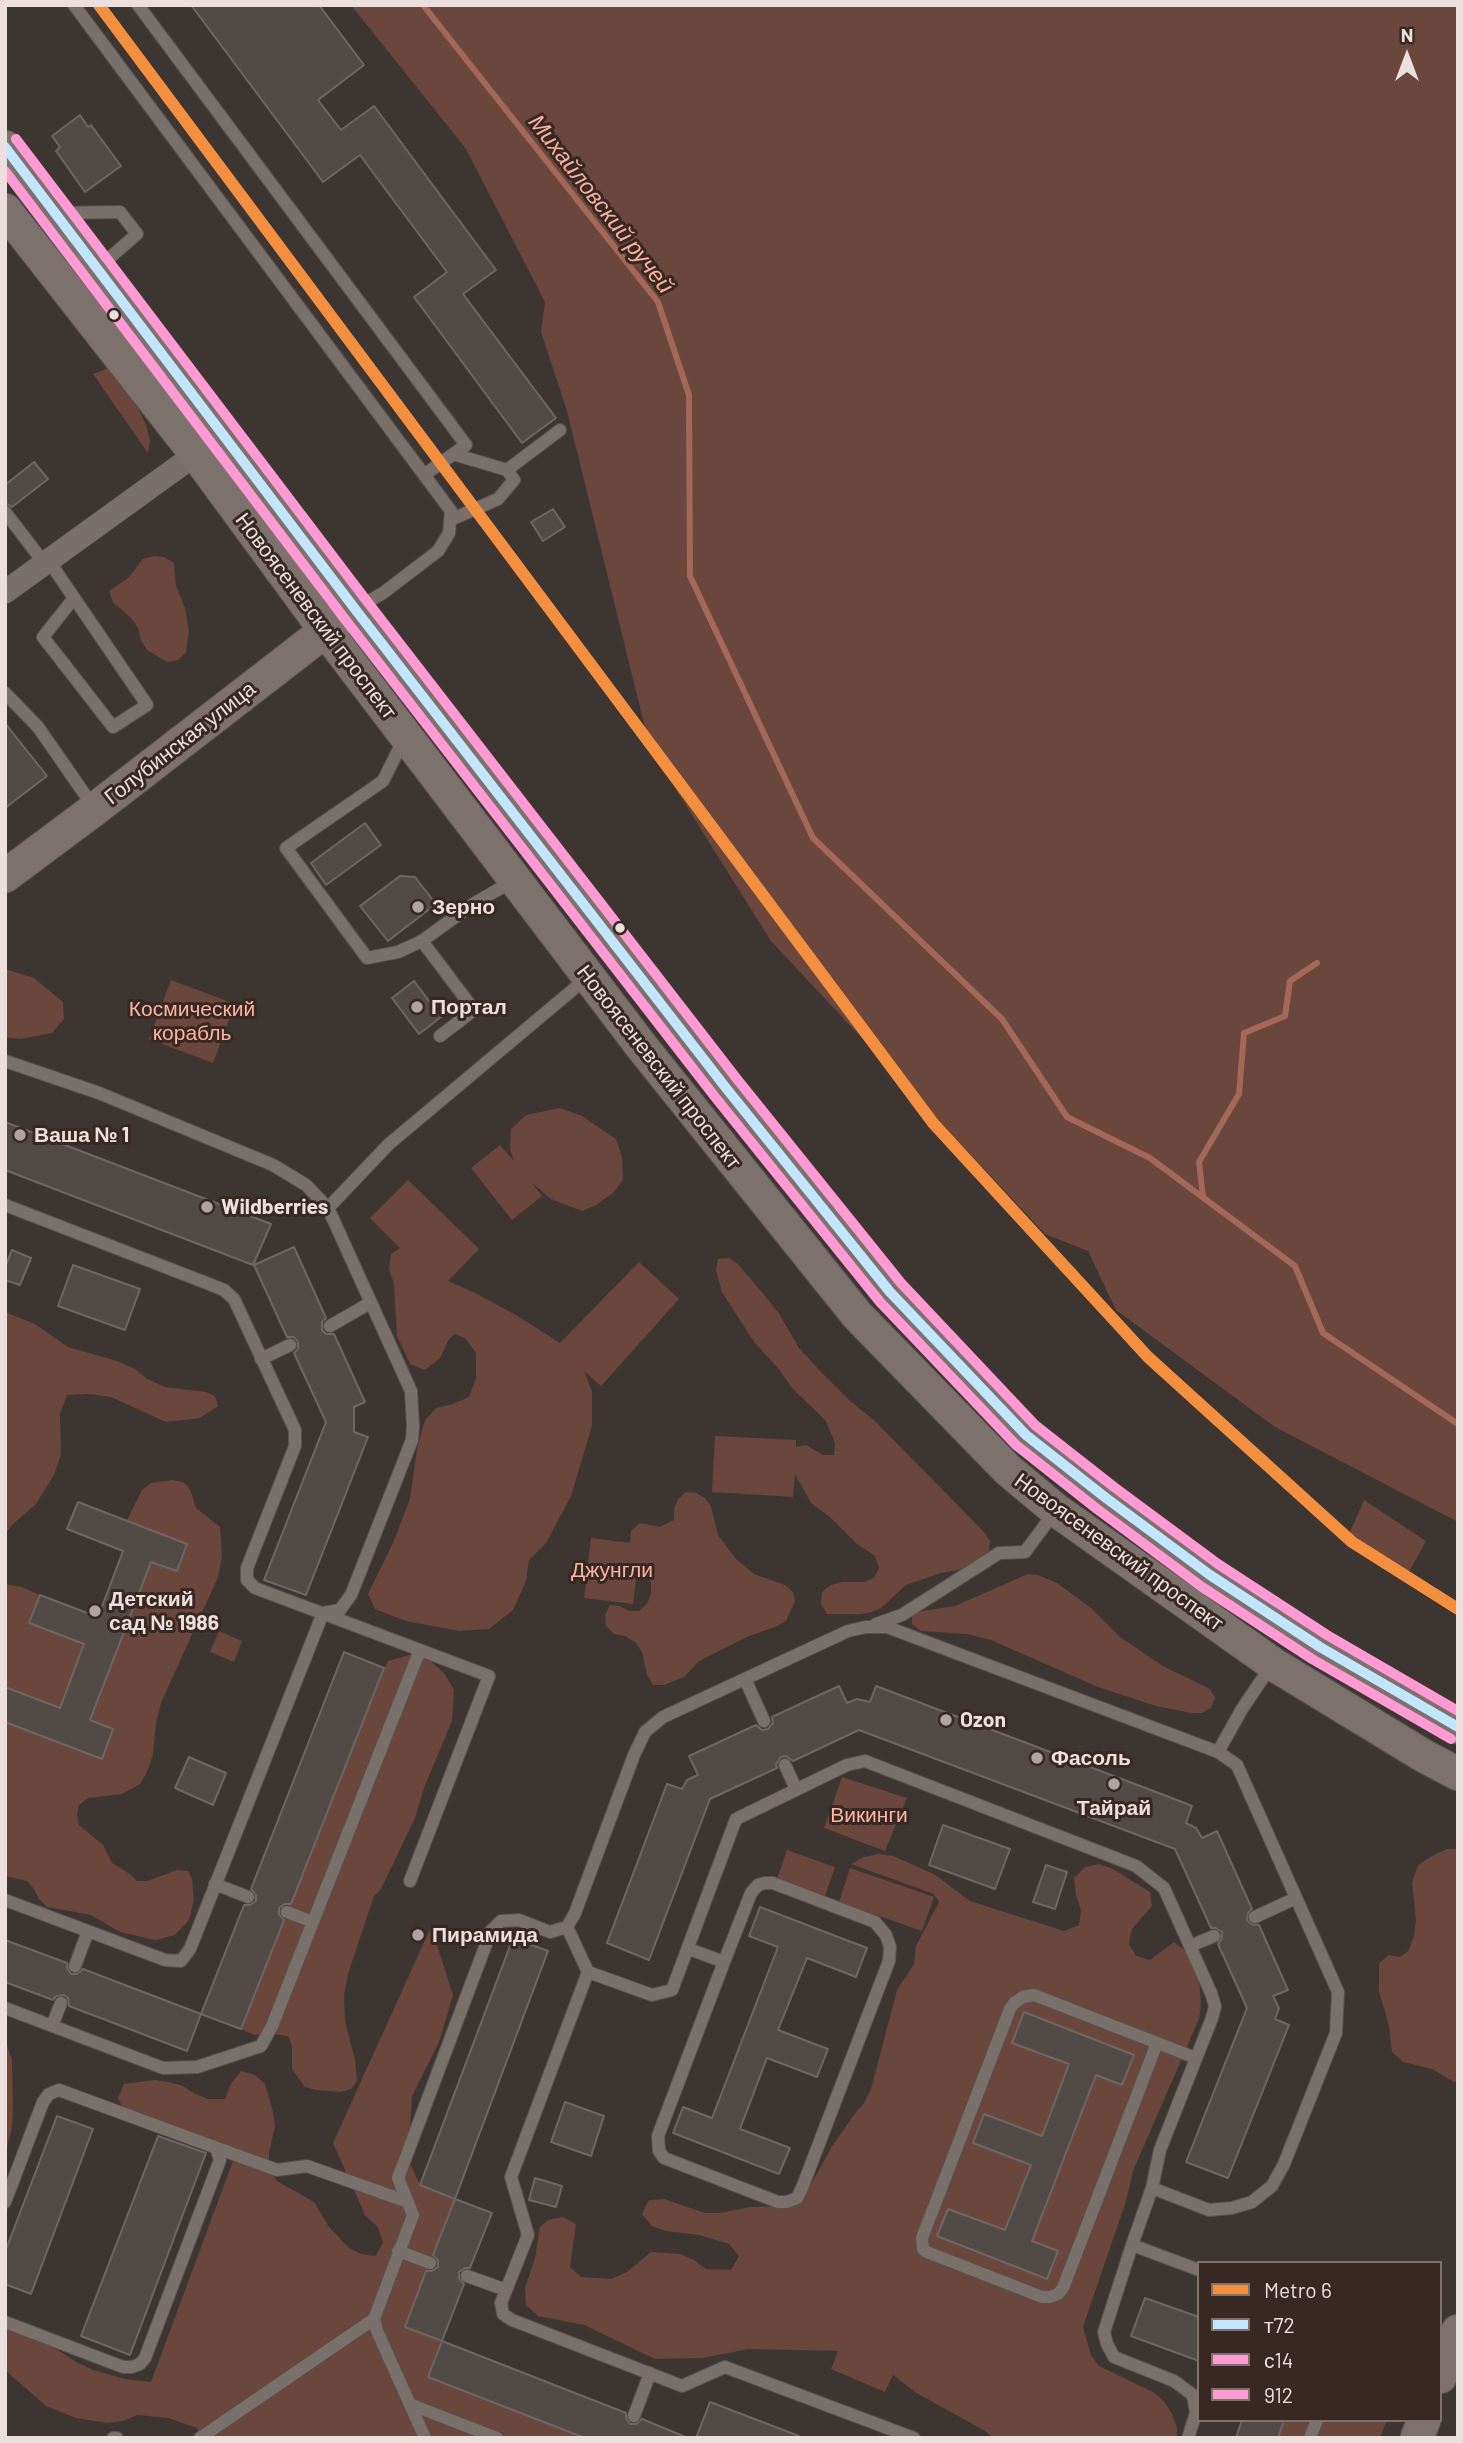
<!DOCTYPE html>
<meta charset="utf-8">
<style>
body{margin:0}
#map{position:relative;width:1463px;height:2443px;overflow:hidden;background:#3d3532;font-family:Barlow,sans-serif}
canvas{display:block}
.frame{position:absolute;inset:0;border:7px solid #ebe0dd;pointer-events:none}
.legend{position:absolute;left:1197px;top:2261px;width:245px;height:161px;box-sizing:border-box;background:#372823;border:2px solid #7f726d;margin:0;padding:9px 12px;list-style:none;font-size:21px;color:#ebe0dd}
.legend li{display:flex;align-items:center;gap:14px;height:35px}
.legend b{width:35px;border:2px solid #7f726d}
.north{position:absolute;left:1372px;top:21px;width:70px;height:70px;-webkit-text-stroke:5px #372823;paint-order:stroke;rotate:0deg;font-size:19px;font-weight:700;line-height:28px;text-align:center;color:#ebe0dd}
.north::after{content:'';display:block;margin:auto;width:24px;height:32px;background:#ebe0dd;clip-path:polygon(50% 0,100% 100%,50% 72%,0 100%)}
</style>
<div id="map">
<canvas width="1463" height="2443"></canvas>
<div class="frame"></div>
<ul class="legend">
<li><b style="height:9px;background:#f48f3f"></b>Metro 6</li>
<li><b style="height:9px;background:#c2e6ff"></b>т72</li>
<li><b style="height:9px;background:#ff9ad2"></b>с14</li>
<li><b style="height:9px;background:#ff9ad2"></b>912</li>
</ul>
<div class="north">N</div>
</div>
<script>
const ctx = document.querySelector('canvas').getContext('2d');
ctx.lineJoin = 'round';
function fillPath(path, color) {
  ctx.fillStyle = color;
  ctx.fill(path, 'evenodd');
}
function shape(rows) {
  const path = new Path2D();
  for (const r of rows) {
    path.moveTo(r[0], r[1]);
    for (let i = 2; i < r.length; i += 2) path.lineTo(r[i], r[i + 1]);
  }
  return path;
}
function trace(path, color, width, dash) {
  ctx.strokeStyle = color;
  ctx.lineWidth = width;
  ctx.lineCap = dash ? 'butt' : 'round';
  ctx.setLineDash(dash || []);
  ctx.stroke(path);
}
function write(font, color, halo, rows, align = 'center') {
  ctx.font = font + ' Barlow,sans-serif';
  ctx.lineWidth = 6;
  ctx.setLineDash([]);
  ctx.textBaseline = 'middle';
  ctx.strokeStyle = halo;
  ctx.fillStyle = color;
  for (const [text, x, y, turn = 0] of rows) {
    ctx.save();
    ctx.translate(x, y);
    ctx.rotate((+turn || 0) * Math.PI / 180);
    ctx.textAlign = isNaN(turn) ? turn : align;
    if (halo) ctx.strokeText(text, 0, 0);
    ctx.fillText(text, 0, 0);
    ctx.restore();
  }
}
fillPath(shape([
 [351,5,1458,5,1458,1522,1275,1427,1116,1310,1088,1251,1045,1234,771,941,650,748,567,411,541,332,545,302,466,149],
 [109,368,139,410,146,425,150,441,148,453,93,374],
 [154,556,164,557,174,563,176,586,185,608,189,631,186,652,178,660,167,662,147,650,141,640,138,628,131,618,113,602,109,591,128,578,143,559],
 [5,969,34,978,63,1002,64,1019,52,1033,20,1039,5,1037],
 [171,980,235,1004,213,1063,149,1039],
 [560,1108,582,1116,616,1139,622,1157,623,1180,613,1193,596,1205,582,1211,551,1199,532,1183,542,1196,512,1220,471,1168,500,1145,514,1161,510,1150,511,1129,526,1115],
 [408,1180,479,1249,448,1281,475,1293,516,1315,560,1343,639,1262,679,1299,601,1386,584,1371,592,1391,592,1426,571,1496,546,1543,529,1560,526,1581,513,1610,489,1629,459,1631,406,1621,375,1609,368,1594,393,1543,410,1499,417,1449,425,1420,436,1408,453,1404,469,1397,476,1378,476,1353,465,1338,455,1334,449,1339,440,1358,425,1370,410,1364,397,1336,394,1284,389,1269,391,1254,400,1248,370,1218],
 [729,1258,738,1264,765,1296,778,1312,799,1348,821,1372,850,1401,874,1420,984,1532,990,1541,989,1551,983,1560,963,1569,941,1573,906,1585,881,1608,871,1612,861,1614,827,1614,821,1604,822,1592,831,1585,842,1582,864,1582,874,1578,879,1568,875,1556,857,1544,831,1518,811,1503,795,1474,793,1497,712,1492,715,1436,796,1440,796,1447,806,1445,823,1455,834,1455,835,1443,826,1421,792,1388,778,1368,754,1342,722,1292,716,1270,718,1259],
 [5,1312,35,1324,68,1347,117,1361,135,1369,147,1379,165,1387,206,1392,215,1396,218,1406,200,1418,166,1422,111,1397,89,1394,67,1395,60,1414,61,1454,54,1475,36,1504,13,1524,5,1534],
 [172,1480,183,1482,190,1489,196,1508,220,1527,222,1557,218,1577,161,1703,156,1723,153,1755,146,1774,140,1784,122,1794,88,1798,79,1805,77,1815,79,1825,103,1845,112,1863,130,1874,137,1881,147,1881,177,1870,188,1871,192,1879,194,1900,189,1920,175,1935,155,1940,120,1932,91,1915,47,1907,39,1899,34,1889,27,1881,5,1876,5,1722,102,1759,113,1729,90,1720,151,1562,177,1571,187,1544,127,1520,142,1490,151,1483],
 [686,1492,696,1493,705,1498,711,1506,718,1535,736,1559,754,1574,785,1585,793,1592,795,1601,786,1621,777,1626,747,1637,707,1657,698,1662,684,1677,664,1685,653,1685,647,1675,642,1652,635,1642,625,1636,614,1634,606,1626,605,1615,610,1605,620,1606,629,1611,639,1611,647,1604,651,1594,651,1582,638,1564,633,1604,584,1598,591,1538,630,1543,631,1531,640,1523,660,1527,674,1520,674,1509,678,1499],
 [1364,1500,1426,1541,1405,1579,1346,1541],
 [1028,1574,1038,1575,1057,1583,1091,1608,1120,1637,1163,1666,1210,1689,1215,1698,1211,1708,1202,1713,1191,1713,1156,1706,1098,1687,991,1640,967,1634,921,1631,912,1624,912,1617,916,1612,955,1606],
 [5,1584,22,1587,40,1595,29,1624,84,1644,60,1708,5,1687],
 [219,1631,242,1641,234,1662,210,1652],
 [409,1655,429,1660,444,1673,454,1690,452,1721,424,1788,415,1818,381,1889,374,1896,348,1974,344,1995,345,2021,355,2060,357,2081,351,2089,340,2092,316,2090,305,2087,292,2069,292,2046,288,2036,265,2033,255,2035,241,2029,384,1668,388,1661],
 [842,1777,907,1798,885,1851,824,1828],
 [1447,1849,1458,1849,1458,2081,1454,2082,1432,2069,1403,2062,1392,2052,1389,2026,1379,1991,1379,1963,1389,1955,1400,1957,1408,1951,1414,1936,1416,1920,1412,1882,1418,1865,1432,1856],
 [787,1850,835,1867,825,1896,777,1879],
 [878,1854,893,1856,934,1874,970,1901,1064,1931,1079,1925,1081,1910,1076,1895,1074,1878,1085,1867,1099,1864,1113,1869,1150,1892,1152,1906,1132,1929,1129,1944,1136,1956,1150,1960,1174,1942,1186,1951,1199,1976,1201,2005,1199,2019,1133,2171,1126,2201,1083,2327,1091,2355,1099,2366,1153,2392,1164,2401,1172,2414,1177,2428,1177,2438,993,2438,985,2431,915,2392,893,2375,885,2392,831,2369,838,2351,749,2349,703,2358,655,2359,584,2325,538,2316,526,2305,525,2288,535,2258,540,2227,548,2220,563,2217,576,2224,570,2267,581,2277,611,2279,627,2272,651,2252,680,2254,694,2260,706,2269,731,2270,739,2256,729,2244,699,2235,666,2231,652,2226,642,2214,649,2200,664,2199,705,2213,720,2213,750,2207,780,2206,808,2190,831,2148,853,2116,864,2103,871,2089,897,1990,914,1964,916,1946,939,1902,934,1894,851,1864,864,1857],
 [850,1868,934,1897,922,1931,839,1902],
 [431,1927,453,1995,439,2042,412,2096,408,2159,420,2185,455,2199,405,2327,442,2341,428,2377,585,2438,201,2438,197,2428,168,2418,137,2415,123,2421,107,2423,76,2418,46,2406,5,2370,5,2326,42,2340,78,2363,93,2370,125,2379,151,2382,237,2150,123,2109,118,2098,124,2084,155,2080,169,2082,183,2086,195,2094,208,2099,225,2099,231,2084,241,2071,255,2075,265,2084,273,2112,275,2126,269,2153,269,2168,277,2181,314,2202,329,2227,349,2248,361,2254,375,2256,383,2243,378,2227,365,2215,333,2143],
 [5,2040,12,2060,13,2109,12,2128,5,2154],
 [1284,2420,1387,2420,1380,2438,1278,2438]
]), '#6a463c');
trace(shape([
 [423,5,658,302,689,395,690,576,813,838,1002,1019,1067,1117,1150,1158,1295,1266,1323,1333,1458,1424],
 [1203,1197,1199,1162,1239,1094,1244,1033,1285,1016,1290,981,1317,963]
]), '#a36857', 6);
const building = shape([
 [191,5,319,5,364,65,318,100,341,130,374,106,496,270,463,294,556,418,522,443,414,297,447,272,360,155,323,182,191,5],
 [80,115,88,127,91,125,121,166,85,192,56,151,60,147,52,136,80,115],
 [34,462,48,479,12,507,5,503,5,485,34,462],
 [553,509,565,527,543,541,531,522,553,509],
 [5,723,47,776,5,808,5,723],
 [365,823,381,845,326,885,311,863,365,823],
 [400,876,415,877,436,904,388,941,360,906,400,876],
 [414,981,441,1017,419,1034,392,998,414,981],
 [5,1122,271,1224,253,1265,5,1170,5,1122],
 [294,1247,326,1318,322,1322,322,1330,326,1334,334,1334,365,1402,354,1407,354,1432,368,1437,306,1595,264,1580,326,1422,294,1353,298,1349,298,1342,294,1337,287,1337,254,1265,294,1247],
 [12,1250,31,1258,20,1285,5,1280,5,1267,12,1250],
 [73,1265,140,1289,125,1330,58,1306,73,1265],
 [78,1502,187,1544,177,1571,151,1562,90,1720,113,1729,102,1759,5,1722,5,1687,60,1708,84,1644,29,1623,40,1595,98,1617,123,1551,67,1529,78,1502],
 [344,1652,384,1668,291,1904,285,1904,279,1908,279,1914,284,1920,241,2029,201,2014,244,1905,250,1905,256,1901,256,1895,251,1889,344,1652],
 [839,1686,847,1703,857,1699,870,1702,876,1686,1164,1795,1192,1806,1186,1823,1196,1828,1202,1838,1217,1831,1252,1909,1248,1913,1247,1920,1251,1924,1259,1925,1288,1990,1273,1996,1279,2008,1275,2019,1289,2025,1228,2178,1186,2162,1247,2008,1218,1944,1222,1938,1222,1932,1216,1928,1211,1928,1175,1849,859,1730,793,1761,786,1756,781,1757,776,1764,777,1768,710,1799,649,1960,607,1943,667,1784,682,1789,687,1780,698,1775,689,1756,756,1725,762,1730,768,1729,773,1723,772,1717,839,1686],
 [189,1757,226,1773,213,1805,175,1788,189,1757],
 [943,1825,1010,1849,995,1889,929,1865,943,1825],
 [1046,1865,1067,1872,1055,1909,1033,1902,1046,1865],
 [760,1907,867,1948,856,1977,807,1958,778,2030,828,2049,817,2077,767,2058,740,2129,790,2148,779,2174,673,2133,683,2107,712,2118,778,1947,749,1936,760,1907],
 [513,1938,548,1951,455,2199,420,2185,513,1938],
 [5,1940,67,1963,67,1968,71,1974,77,1974,83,1969,201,2014,187,2051,69,2006,68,1998,64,1995,56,1996,53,2000,5,1982,5,1940],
 [1024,2012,1134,2055,1122,2085,1096,2075,1032,2241,1058,2251,1047,2279,937,2236,948,2209,1005,2230,1031,2165,973,2143,984,2114,1042,2136,1069,2064,1012,2043,1024,2012],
 [565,2102,604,2116,591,2156,551,2142,565,2102],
 [57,2116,93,2129,31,2294,5,2284,5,2252,57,2116],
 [158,2136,206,2153,130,2355,81,2336,158,2136],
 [535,2178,562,2186,556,2207,529,2200,535,2178],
 [455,2199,492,2213,470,2268,465,2268,459,2272,459,2278,464,2284,442,2341,405,2327,426,2271,432,2271,438,2267,438,2261,433,2255,455,2199],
 [1145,2298,1199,2317,1199,2361,1131,2336,1145,2298],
 [442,2341,626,2413,626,2418,630,2424,636,2424,642,2419,688,2438,585,2438,428,2377,442,2341],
 [710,2402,799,2436,798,2438,696,2438,710,2402],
 [1242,2420,1284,2420,1278,2438,1236,2438,1242,2420]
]);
fillPath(building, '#514a47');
trace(building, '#6d6664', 2);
const lane = shape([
 [74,5,451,511,449,533,438,551,383,593,357,608],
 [138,5,466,445,424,475],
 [61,213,120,212,137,234,98,268],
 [507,470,560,430],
 [5,512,45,564],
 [450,520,498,499,514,480,507,470,453,454],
 [49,561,147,705,113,727,43,637,74,598],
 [5,693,38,727,95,809],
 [404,739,383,781,286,848,367,958,398,952,422,941,473,904,513,881],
 [422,941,474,1010,440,1036],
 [5,1061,99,1093,273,1165,306,1185,328,1208,411,1391,413,1426,412,1440,351,1595,340,1610,323,1613],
 [5,1205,209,1284,224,1290,234,1299,295,1430,295,1446,247,1568,247,1580,255,1588,489,1676,410,1881],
 [328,1208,389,1144,588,977],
 [330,1326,370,1303],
 [261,1359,290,1345],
 [876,1624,902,1615,999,1553,1025,1552,1056,1510],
 [745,1679,764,1721],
 [1218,1752,1242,1709,1271,1666],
 [785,1765,796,1789],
 [215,1884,248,1897],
 [5,1900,165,1960,181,1961,190,1949,323,1613],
 [287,1912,313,1922],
 [1255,1917,1296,1898],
 [567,1927,588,1972,652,1995,672,1990,736,1819,847,1765,865,1761,1136,1866,1164,1888,1211,1993,1215,2006,1212,2018,1160,2150,1152,2188,1132,2245],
 [1190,1946,1214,1936],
 [689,1949,724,1962,751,1893,758,1885,765,1883,773,1883,875,1922,886,1935,890,1947,889,1961,802,2188,797,2198,787,2202,778,2202,664,2158,659,2151,658,2136,724,1962],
 [75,1966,88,1931],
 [588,1972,511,2177,528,2235,501,2303,503,2314,512,2320,682,2386,725,2367,914,2438],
 [5,2008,163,2068,197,2067,261,2046,272,2026,420,1650],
 [52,2026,61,2003],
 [1157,2043,1063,2288,1058,2294,1050,2297,1042,2297,927,2252,923,2249,922,2238,1010,2009,1014,2003,1023,1997,1034,1995,1196,2058],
 [5,2202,43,2102,49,2094,59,2090,277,2170,307,2166,408,2202],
 [398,2251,430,2263],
 [467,2276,506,2290],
 [5,2322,123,2367,132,2367,140,2364,145,2358,220,2160,217,2150,213,2146],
 [412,2405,497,2438],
 [634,2416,650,2373],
 [113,2438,117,2438],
 [200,2438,374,2319],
 [425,2438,377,2331,374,2319,413,2215,398,2178,491,1931,501,1921,519,1920,550,1932,567,1927,575,1913,634,1755,645,1732,663,1717,848,1631,866,1627,887,1627,1218,1752,1237,1765,1338,1992,1336,2033,1284,2164,1272,2186,1252,2202,1232,2208,1209,2210,1152,2188],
 [1188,2438,1196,2413,1193,2395,1174,2381,1114,2357,1107,2344,1104,2332,1132,2245,1199,2270],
 [1310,2438,1317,2420]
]);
const street = shape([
 [5,592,196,454]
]);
const secondary = shape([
 [5,147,355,609,726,1088,890,1292,1026,1435,1106,1498,1210,1575,1320,1647,1458,1727],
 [5,210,196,454,326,631,642,1047,857,1315,1008,1470,1056,1510,1273,1664,1424,1756,1458,1774],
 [5,876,95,809,342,618],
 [1440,2377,1458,2331],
 [1417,2438,1424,2420]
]);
trace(lane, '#58514e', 14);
trace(street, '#58514e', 24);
trace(secondary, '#58514e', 35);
trace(lane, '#79706c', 12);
trace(street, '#79706c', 23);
trace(secondary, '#7d716e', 33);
trace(shape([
 [5,147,355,609,726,1088,890,1292,1026,1435,1106,1498,1210,1575,1320,1647,1458,1727]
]), '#c2e6ff', 10);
trace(shape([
 [5,171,344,618,715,1097,880,1302,1016,1445,1097,1509,1202,1587,1312,1659,1451,1739]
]), '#ff9ad2', 10);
trace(shape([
 [16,139,366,600,737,1079,901,1283,1035,1425,1114,1487,1218,1564,1327,1635,1458,1711]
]), '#ff9ad2', 10);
trace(shape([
 [99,5,933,1123,1148,1357,1352,1542,1458,1609]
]), '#f48f3f', 12);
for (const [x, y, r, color] of [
 [114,315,6,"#ebe0dd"],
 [418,907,7,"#aea4a1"],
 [620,928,6,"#ebe0dd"],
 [417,1007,7,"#aea4a1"],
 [20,1135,7,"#aea4a1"],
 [207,1207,7,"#aea4a1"],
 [95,1611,7,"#aea4a1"],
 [946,1720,7,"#aea4a1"],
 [1037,1758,7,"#aea4a1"],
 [1114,1784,7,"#aea4a1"],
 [418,1935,7,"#aea4a1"]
]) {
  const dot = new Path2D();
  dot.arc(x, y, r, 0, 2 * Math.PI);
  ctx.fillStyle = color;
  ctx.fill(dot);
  trace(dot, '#372823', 2.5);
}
write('21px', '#ebe0dd', '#372823', [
 ["Новоясеневский проспект",316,616,53],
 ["Голубинская улица",180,743,-38],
 ["Новоясеневский проспект",659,1067,52],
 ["Новоясеневский проспект",1119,1552,36]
]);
write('bold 21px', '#ebe0dd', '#372823', [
 ["Зерно",432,907],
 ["Портал",431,1007],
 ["Ваша № 1",34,1135],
 ["Wildberries",221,1207],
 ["Детский",109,1599],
 ["сад № 1986",109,1623],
 ["Ozon",960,1720],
 ["Фасоль",1051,1758],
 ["Тайрай",1114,1808,"center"],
 ["Пирамида",432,1935]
], 'left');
write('21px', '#feb39e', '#372823', [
 ["Космический",192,1009],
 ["корабль",192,1033],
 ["Джунгли",612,1570],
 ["Викинги",869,1815]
]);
write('italic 23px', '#fbb09b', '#372823', [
 ["Михайловский ручей",601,204,52]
]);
</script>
